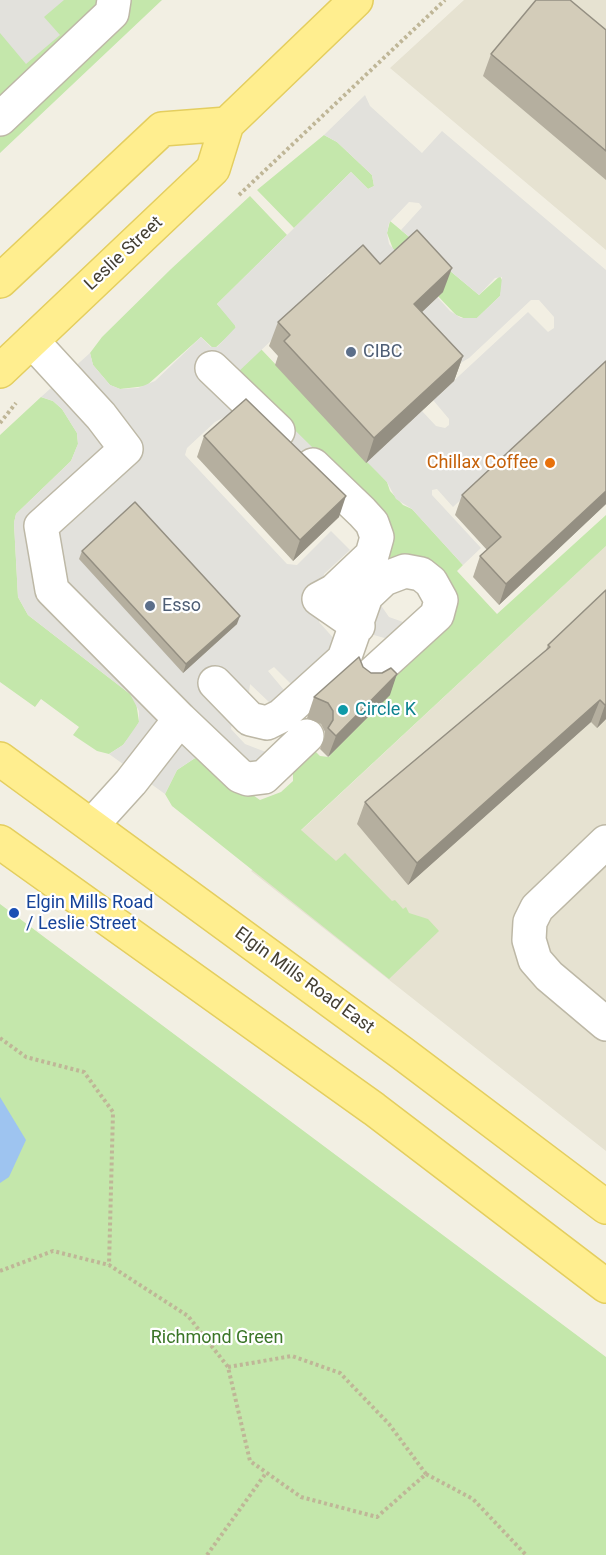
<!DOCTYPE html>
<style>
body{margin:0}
canvas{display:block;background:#f2efe3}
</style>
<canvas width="606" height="1555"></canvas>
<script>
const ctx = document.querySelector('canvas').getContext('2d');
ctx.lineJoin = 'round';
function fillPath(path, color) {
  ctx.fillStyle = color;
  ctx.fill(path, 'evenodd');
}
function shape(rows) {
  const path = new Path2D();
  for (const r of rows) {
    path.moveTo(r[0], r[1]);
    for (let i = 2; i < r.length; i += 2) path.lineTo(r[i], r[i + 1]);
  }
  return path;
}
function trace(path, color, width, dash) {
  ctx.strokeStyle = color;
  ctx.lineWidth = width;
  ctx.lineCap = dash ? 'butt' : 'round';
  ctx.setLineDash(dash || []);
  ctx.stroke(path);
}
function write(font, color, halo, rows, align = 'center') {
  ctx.font = font + ' Roboto,sans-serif';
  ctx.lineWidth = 4.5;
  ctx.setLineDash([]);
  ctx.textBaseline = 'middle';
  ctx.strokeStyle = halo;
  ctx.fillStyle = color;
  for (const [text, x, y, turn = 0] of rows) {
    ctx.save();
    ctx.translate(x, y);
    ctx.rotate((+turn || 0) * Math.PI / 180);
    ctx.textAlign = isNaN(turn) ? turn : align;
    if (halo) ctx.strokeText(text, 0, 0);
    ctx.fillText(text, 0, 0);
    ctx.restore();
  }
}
fillPath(shape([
 [464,0,606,0,606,250,390,68],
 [606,546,606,1151,251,871,278,852]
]), '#e6e2d1');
fillPath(shape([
 [0,0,162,0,0,153],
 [324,135,337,142,372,175,374,186,368,189,351,172,294,228,257,190],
 [250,196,287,235,217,304,235,324,236,329,214,349,201,337,146,386,120,389,110,385,93,365,90,353,102,337,171,269],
 [390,221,479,295,500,276,503,282,500,296,477,318,466,319,456,315,393,249,387,233],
 [261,349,387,482,390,491,403,505,412,509,463,565,457,571,497,614,606,515,606,546,301,830,336,861,345,853,392,901,395,900,403,909,406,907,409,913,428,919,439,931,389,979,172,806,165,794,177,770,195,758,201,759,260,800,281,792,293,781,293,769,309,745,320,756,329,757,377,682,450,618,387,565,383,517,238,377,239,370],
 [41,397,53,401,62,409,77,433,78,444,71,461,16,514,14,523,18,597,28,615,130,694,136,702,139,722,134,731,123,745,109,754,97,751,73,735,79,727,41,699,35,707,0,682,0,435],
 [0,904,606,1357,606,1555,0,1555]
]), '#c4e7ab');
fillPath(shape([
 [0,0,64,0,44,17,60,35,26,64,0,33],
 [365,95,370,106,422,153,442,131,606,270,606,364,453,507,437,489,432,490,432,495,481,548,463,565,412,509,396,499,387,482,367,462,422,411,436,426,445,428,449,425,449,419,433,400,528,312,548,332,554,328,554,317,539,300,531,300,469,358,459,364,335,271,328,274,325,279,330,285,237,373,383,517,385,558,387,565,450,591,392,640,370,634,265,738,254,737,238,722,232,722,231,729,245,744,271,754,270,784,195,758,177,770,165,794,109,754,123,745,139,722,139,711,130,694,28,615,18,597,14,523,16,514,71,461,78,444,77,433,62,409,53,401,41,397,90,353,93,365,110,385,120,389,138,388,155,381,201,337,211,347,217,347,236,327,217,304,351,172,368,189,374,186,372,175,337,142,324,135],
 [409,202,419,203,422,207,401,230,479,295,495,278,502,277,500,296,477,318,461,318,450,311,389,244,387,233,389,223],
 [232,413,365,533,360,554,324,580,324,574,350,550,331,531,297,565,287,564,185,455,187,448,215,422],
 [403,583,419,588,426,606,413,621,403,622,389,617,380,604],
 [319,617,344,634,279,707,251,704,248,700,250,684,270,703,284,690,268,671,274,667,291,684,337,642,319,622]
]), '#e2e1dc');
fillPath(shape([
 [0,1097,26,1140,9,1177,0,1183]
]), '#9ec4f0');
const minor = shape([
 [0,119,112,13,114,0],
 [32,341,101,416,126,449,41,526,52,590,180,719,131,782,92,825],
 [212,368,278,431],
 [313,465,362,512,372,523,377,537,372,555,334,591,319,599,358,626],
 [215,683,250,719,267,723,281,716,344,659,366,596,384,579,405,571,421,574,431,582,441,600,437,615,370,676],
 [180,719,240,776,248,779,264,777,307,736],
 [606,842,537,908,530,922,529,940,535,960,549,976,606,1024]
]);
const major = shape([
 [0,281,162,129,227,124],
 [0,371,213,169,227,124,356,0],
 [0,759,402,1053,606,1207],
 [0,842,374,1109,606,1286]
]);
trace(minor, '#bdb8a6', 36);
trace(major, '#e4ce5f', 36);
trace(shape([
 [239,195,445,0],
 [0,423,16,403],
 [0,1038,26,1057,84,1072,113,1112,109,1265],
 [0,1271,53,1251,109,1265,188,1316,228,1367,250,1461,301,1497,377,1517,426,1474,473,1499,526,1555],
 [228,1367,292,1356,340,1373,389,1424,426,1474],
 [207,1555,266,1473]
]), '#bfb697', 4, [3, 3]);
trace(minor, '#fff', 33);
trace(major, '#ffee8f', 33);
fillPath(shape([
 [606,30,606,180,483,76,491,54],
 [380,264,443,292,422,312,463,356,454,381,366,463,275,365,278,356,269,346,278,322],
 [606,361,606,504,499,605,473,577,480,556,487,550,455,515,462,495],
 [204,436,339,517,293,561,197,457],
 [82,551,237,624,183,673,79,559],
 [606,590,606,719,597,728,591,722,408,885,357,824,365,802,546,650,548,645],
 [363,667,390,695,328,757,320,749,325,736,325,732,321,724,307,718,314,697]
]), '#b5af9f');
fillPath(shape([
 [452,268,443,292,405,328,414,304],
 [463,356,454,381,366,463,374,438],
 [606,491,606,504,499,605,506,584],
 [346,496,339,517,293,561,300,540],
 [240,616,237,624,183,673,186,664],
 [397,674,390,695,328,757,336,736],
 [600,700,591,722,408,885,417,863],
 [606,704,606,719,597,728,605,705]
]), '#948f82');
const building = shape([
 [536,0,570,0,606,30,606,151,491,54,536,0],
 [417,230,452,268,414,304,463,356,374,438,284,341,290,335,278,322,363,245,380,264,417,230],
 [606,361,606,491,506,584,480,556,501,537,462,495,606,361],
 [246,399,346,496,300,540,204,436,246,399],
 [135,502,240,616,186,664,82,551,135,502],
 [606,590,606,704,605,705,600,700,417,863,365,802,550,647,548,645,606,590],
 [359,657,363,667,371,673,382,673,391,668,397,674,336,736,328,728,333,720,333,711,328,703,314,697,359,657]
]);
fillPath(building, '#d3ccb9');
trace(building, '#948f82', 1.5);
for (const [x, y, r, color] of [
 [351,352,6,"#5c6f8a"],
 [550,463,6,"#e8710a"],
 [150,606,6,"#5c6f8a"],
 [343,710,6,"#0f9aa8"],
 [14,913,6,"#1a4fb4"]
]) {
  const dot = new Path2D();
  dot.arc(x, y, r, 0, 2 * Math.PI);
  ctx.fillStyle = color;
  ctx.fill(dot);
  trace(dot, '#fff', 2);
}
write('18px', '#443f33', '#fff', [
 ["Leslie Street",124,254,-43],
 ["Elgin Mills Road East",304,981,36]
]);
write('18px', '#4e5e75', '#fff', [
 ["CIBC",363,352],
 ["Esso",162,606]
], 'left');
write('18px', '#c56008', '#fff', [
 ["Chillax Coffee",538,463]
], 'right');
write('18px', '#0d838f', '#fff', [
 ["Circle K",355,710]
], 'left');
write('18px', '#164399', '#fff', [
 ["Elgin Mills Road",26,903],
 ["/ Leslie Street",26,924]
], 'left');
write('18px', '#3a7527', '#fff', [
 ["Richmond Green",217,1338]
]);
</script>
